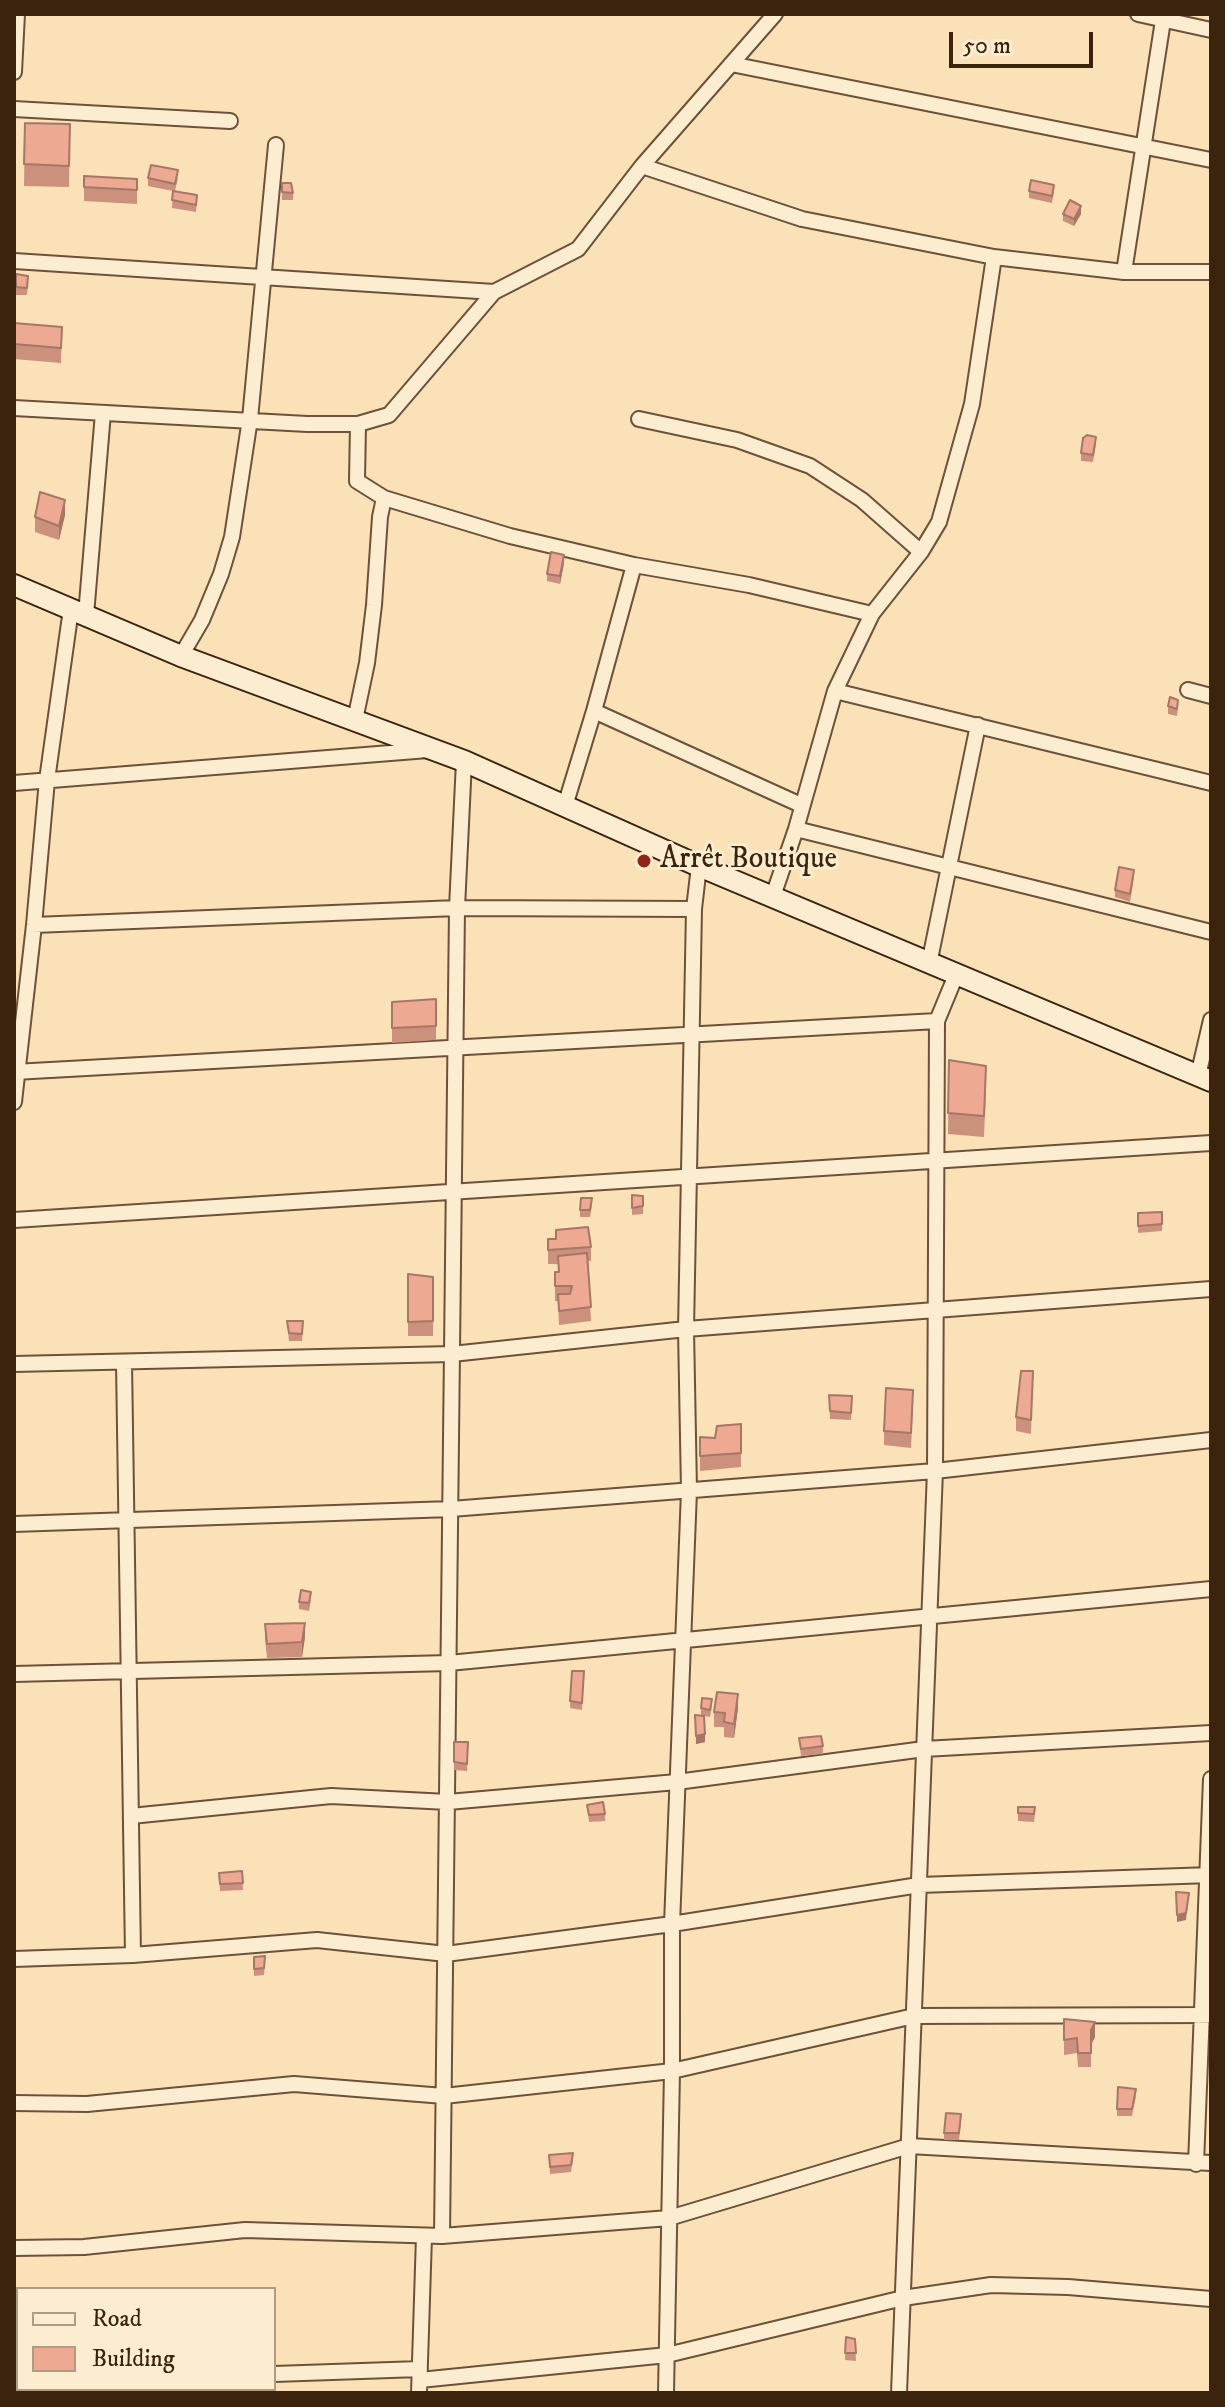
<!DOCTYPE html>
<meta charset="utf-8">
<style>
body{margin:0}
#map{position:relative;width:1225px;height:2407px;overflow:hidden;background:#fbe1b7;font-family:"IM FELL DW Pica",serif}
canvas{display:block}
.frame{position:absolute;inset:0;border:16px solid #3b230e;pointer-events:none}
.legend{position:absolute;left:16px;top:2287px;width:260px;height:104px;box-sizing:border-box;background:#fcecd0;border:2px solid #af9c82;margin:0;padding:10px 14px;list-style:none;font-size:24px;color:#3b230e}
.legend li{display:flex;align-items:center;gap:16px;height:40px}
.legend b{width:40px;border:2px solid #af9c82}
.scale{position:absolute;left:949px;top:32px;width:144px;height:36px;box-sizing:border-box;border:4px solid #3b230e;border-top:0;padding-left:10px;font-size:24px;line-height:28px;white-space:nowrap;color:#3b230e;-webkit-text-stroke:6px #fcecd0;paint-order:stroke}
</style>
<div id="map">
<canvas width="1225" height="2407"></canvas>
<div class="frame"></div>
<ul class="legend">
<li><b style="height:10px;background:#fcecd0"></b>Road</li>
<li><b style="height:22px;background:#eda991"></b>Building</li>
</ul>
<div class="scale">50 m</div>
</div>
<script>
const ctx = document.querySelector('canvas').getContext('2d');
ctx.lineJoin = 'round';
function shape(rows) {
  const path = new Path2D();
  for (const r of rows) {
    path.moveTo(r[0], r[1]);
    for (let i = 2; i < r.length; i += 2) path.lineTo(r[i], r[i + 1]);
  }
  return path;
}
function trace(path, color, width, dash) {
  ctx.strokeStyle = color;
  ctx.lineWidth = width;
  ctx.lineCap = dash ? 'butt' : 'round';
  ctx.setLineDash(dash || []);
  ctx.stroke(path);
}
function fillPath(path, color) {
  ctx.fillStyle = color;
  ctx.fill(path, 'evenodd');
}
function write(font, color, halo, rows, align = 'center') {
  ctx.font = font + ' "IM FELL DW Pica",serif';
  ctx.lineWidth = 6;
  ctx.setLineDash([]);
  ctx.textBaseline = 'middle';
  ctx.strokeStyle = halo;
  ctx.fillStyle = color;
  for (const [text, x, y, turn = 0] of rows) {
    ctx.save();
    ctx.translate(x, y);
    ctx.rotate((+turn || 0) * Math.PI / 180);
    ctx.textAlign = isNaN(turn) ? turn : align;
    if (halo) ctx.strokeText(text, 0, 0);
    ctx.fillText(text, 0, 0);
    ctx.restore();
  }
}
const minor = shape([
 [1138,14,1211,30],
 [731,64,1211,160],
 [14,72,17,14],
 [14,109,230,121],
 [642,166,802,219,994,257,1124,272,1211,272],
 [14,261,494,292],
 [1124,272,1164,14],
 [14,408,307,424,358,424,389,415,494,292,578,249,642,166,775,14],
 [639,419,737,440,810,466,862,500,921,552],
 [358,424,357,481,384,498,510,536,634,565,749,585,872,614],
 [86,615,103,413],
 [181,656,202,620,221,574,232,537,250,419,276,145],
 [1188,690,1211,696],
 [835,691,1211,783],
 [594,711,634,565],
 [355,720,367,663,374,605,380,517,384,498],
 [14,783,428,750],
 [565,806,594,711,801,805],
 [796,829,1211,932],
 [773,896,796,829,835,691,872,614,921,552,939,522,972,404,994,257],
 [34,925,457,908,694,909],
 [929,964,978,725],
 [14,1072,937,1021],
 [1198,1076,1211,1020],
 [14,1102,34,925,47,780,71,609],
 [14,1220,1211,1143],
 [124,1362,133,1955],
 [14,1364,452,1354,686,1329,1211,1289],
 [14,1524,451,1509,935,1471,1211,1440],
 [14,1674,449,1663,1211,1589],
 [131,1816,331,1796,448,1802,677,1782,924,1749,1211,1733],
 [14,1959,133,1955,317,1940,446,1954,672,1924,919,1885,1211,1875],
 [14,2103,87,2104,294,2084,444,2096,672,2071,914,2016,1211,2015],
 [1196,2164,1211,1779],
 [442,2236,457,908,464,761],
 [14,2248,84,2247,245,2230,442,2236,669,2218,909,2146,1211,2163],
 [274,2374,420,2369],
 [420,2380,667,2355,903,2298,991,2285,1068,2287,1211,2299],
 [14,2386,18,2386],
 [419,2393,424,2236],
 [666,2393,672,2071,672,1924,689,1491,686,1329,694,909,699,866],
 [899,2393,935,1471,937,1021,956,975]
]);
const secondary = shape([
 [14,585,181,656,464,761,699,866,1211,1081]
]);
trace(minor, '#6b5238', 18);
trace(secondary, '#3b230e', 24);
trace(minor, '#fcecd0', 14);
trace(secondary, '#fcecd0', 20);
fillPath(shape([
 [25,123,70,124,69,187,24,186],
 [84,176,137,179,137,204,84,201],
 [148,178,178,178,175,191,197,202,196,212,172,208,173,191,148,186],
 [282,183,293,193,293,200,282,200],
 [1029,191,1054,192,1052,203,1029,198],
 [1063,214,1081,214,1074,226,1063,221],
 [16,274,28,283,27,295,16,295],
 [14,323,62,327,61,363,14,359],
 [1096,444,1093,462,1081,461,1081,453],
 [65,515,59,540,35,532,35,517],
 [564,563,560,584,547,581,547,574],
 [1168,706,1178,707,1177,716,1168,714],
 [1134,877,1130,902,1115,897,1115,890],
 [436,999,436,1040,392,1043,392,1002],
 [949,1060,986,1088,984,1137,948,1134],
 [632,1195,643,1196,643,1214,632,1215],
 [592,1205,590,1217,580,1217,580,1210],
 [1138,1213,1162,1224,1162,1231,1138,1233],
 [548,1239,591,1247,591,1261,588,1261,591,1321,559,1325,558,1301,555,1301,555,1272,558,1272,558,1264,548,1264],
 [408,1274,433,1277,433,1336,408,1336],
 [287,1321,303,1329,302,1341,289,1341],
 [1033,1371,1031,1434,1016,1431,1016,1417],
 [829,1395,852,1396,851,1420,830,1419],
 [913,1404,911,1448,884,1445,884,1431],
 [741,1424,741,1467,700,1471,700,1437,715,1438],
 [311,1600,309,1611,299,1609,299,1602],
 [265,1624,305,1637,302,1657,267,1658,265,1639],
 [572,1671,584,1678,582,1710,570,1708],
 [712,1706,710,1717,704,1716,705,1742,696,1744,695,1715,701,1716,701,1708],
 [738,1708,734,1738,724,1737,724,1727,714,1727,714,1712],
 [799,1738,823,1746,823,1754,801,1756],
 [454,1742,468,1742,467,1771,454,1770],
 [587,1805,605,1814,605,1821,589,1822],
 [1018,1807,1035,1814,1034,1822,1018,1821],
 [242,1871,243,1890,220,1891,219,1873],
 [254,1957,265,1964,264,1975,254,1976],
 [1064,2019,1095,2037,1091,2044,1091,2067,1078,2067,1077,2053,1064,2055],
 [1136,2096,1132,2116,1117,2116,1117,2109],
 [961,2121,959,2140,944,2140,944,2133],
 [549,2155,573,2160,571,2172,550,2174],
 [846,2337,855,2339,856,2361,845,2360]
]), '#cc917d');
fillPath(shape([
 [1081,206,1081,214,1074,226,1074,219],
 [65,500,65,515,59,540,59,526],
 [564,555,564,563,560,584,560,576],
 [305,1623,305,1637,302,1657,302,1642],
 [738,1694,738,1708,734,1738,734,1724],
 [705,1734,705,1742,696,1744,696,1736],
 [1189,1893,1186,1920,1177,1922,1177,1915],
 [1095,2022,1095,2037,1091,2045,1091,2030]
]), '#a67666');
const building = shape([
 [25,123,70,124,69,166,24,164,25,123],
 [151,165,178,170,175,184,148,178,151,165],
 [84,176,137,179,137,190,84,187,84,176],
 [1031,180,1054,185,1052,196,1029,191,1031,180],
 [282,183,291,183,293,193,282,192,282,183],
 [173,191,197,195,196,205,172,200,173,191],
 [1070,200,1081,206,1074,219,1063,214,1070,200],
 [16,274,28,276,27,288,16,287,16,274],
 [14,323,62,327,61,348,14,344,14,323],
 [1087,435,1096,437,1093,455,1081,453,1083,438,1087,435],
 [40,492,65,500,59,526,35,517,40,492],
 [551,552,564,555,560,576,547,574,551,552],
 [1170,697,1178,700,1177,709,1168,706,1170,697],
 [1119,867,1134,870,1130,894,1115,890,1119,867],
 [436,999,436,1026,392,1028,392,1002,436,999],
 [949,1060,986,1066,984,1116,948,1113,949,1060],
 [632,1195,643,1196,643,1206,632,1208,632,1195],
 [581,1198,592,1198,590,1210,580,1210,581,1198],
 [1162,1212,1162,1224,1138,1226,1138,1213,1162,1212],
 [588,1227,591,1247,548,1250,548,1239,556,1239,556,1230,588,1227],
 [587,1253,591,1307,559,1311,558,1294,570,1294,572,1286,555,1286,555,1272,559,1272,558,1256,587,1253],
 [408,1274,433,1277,433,1321,408,1322,408,1274],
 [287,1321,303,1321,302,1334,289,1333,287,1321],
 [1021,1371,1033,1371,1031,1420,1016,1417,1021,1371],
 [886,1388,913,1390,911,1433,884,1431,886,1388],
 [829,1395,852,1396,851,1413,830,1411,829,1395],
 [741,1424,741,1453,700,1456,700,1437,715,1438,717,1426,741,1424],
 [301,1590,311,1592,309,1603,299,1602,301,1590],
 [305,1623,302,1642,267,1644,265,1624,305,1623],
 [572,1671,584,1671,582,1703,570,1701,572,1671],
 [717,1692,738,1694,734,1724,724,1722,725,1713,714,1712,717,1692],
 [702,1698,712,1699,710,1710,701,1708,702,1698],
 [695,1715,704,1716,705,1734,696,1736,695,1715],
 [821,1736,823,1746,801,1749,799,1738,821,1736],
 [454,1742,468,1742,467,1764,454,1762,454,1742],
 [603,1802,605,1814,589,1815,587,1805,603,1802],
 [1018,1807,1035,1807,1034,1814,1018,1813,1018,1807],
 [242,1871,243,1883,220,1884,219,1873,242,1871],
 [1176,1892,1189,1893,1186,1913,1177,1915,1176,1892],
 [265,1956,264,1968,254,1969,254,1957,265,1956],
 [1064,2019,1095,2022,1091,2030,1091,2053,1078,2053,1077,2038,1064,2040,1064,2019],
 [1118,2087,1136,2089,1132,2109,1117,2109,1118,2087],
 [946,2113,961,2114,959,2133,944,2133,946,2113],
 [573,2153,571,2165,550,2167,549,2155,573,2153],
 [846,2337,855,2339,856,2353,845,2353,846,2337]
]);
fillPath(building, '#eda991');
trace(building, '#a67666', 2);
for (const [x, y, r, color] of [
 [644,861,8,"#8f2418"]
]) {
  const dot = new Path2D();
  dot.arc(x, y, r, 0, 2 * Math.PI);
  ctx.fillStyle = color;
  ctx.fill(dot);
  trace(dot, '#fcecd0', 3);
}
write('30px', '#3b230e', '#fcecd0', [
 ["Arrêt Boutique",660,861]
], 'left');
</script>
